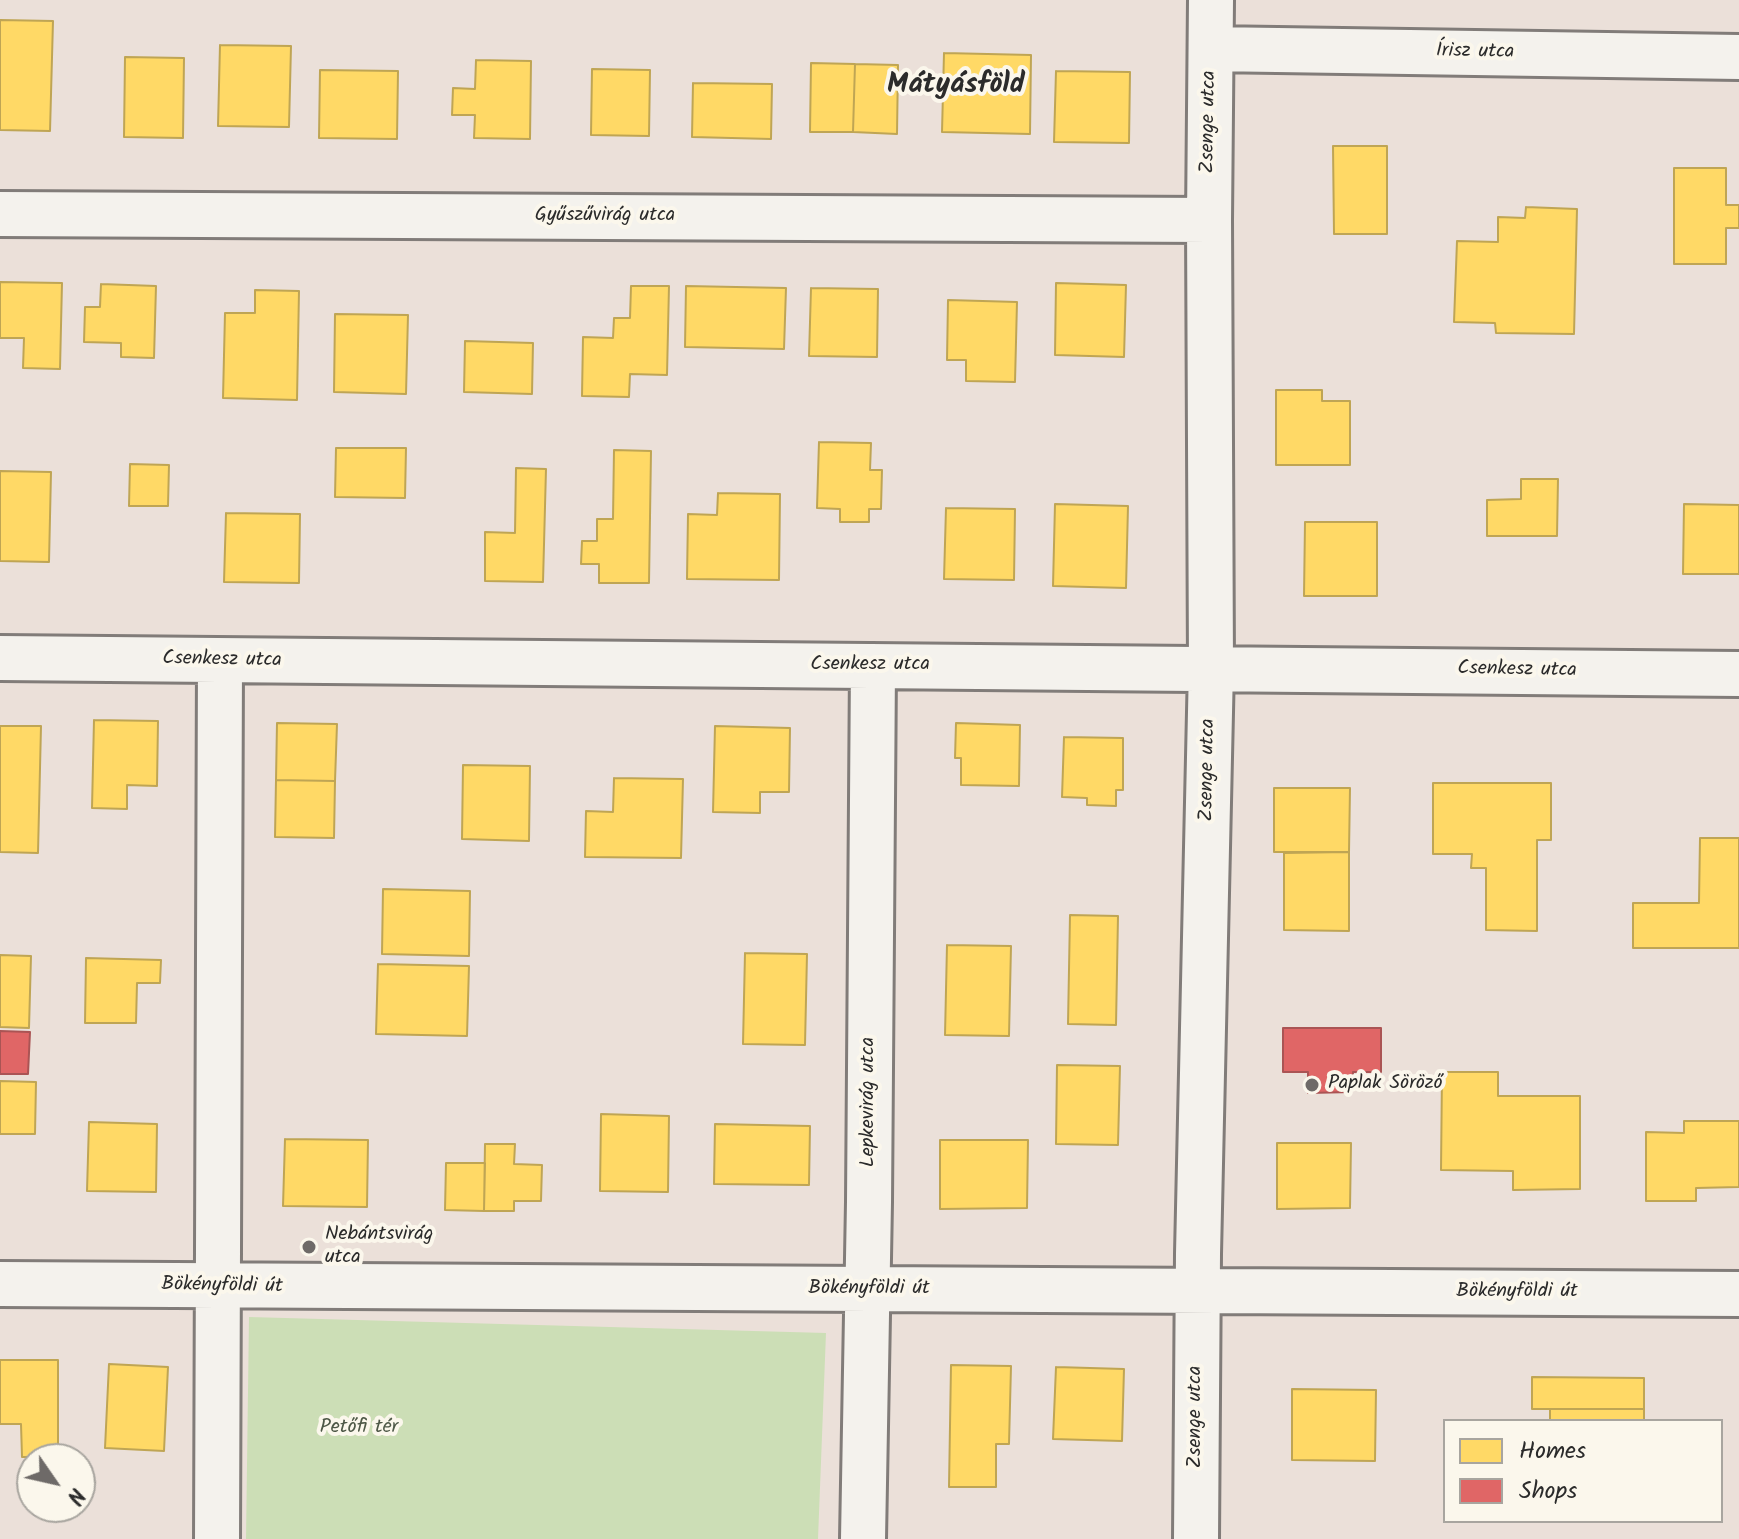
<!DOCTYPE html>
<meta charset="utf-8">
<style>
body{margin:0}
#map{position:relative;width:1739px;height:1539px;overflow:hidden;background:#ebe0d9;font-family:Kalam,sans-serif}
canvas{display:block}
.legend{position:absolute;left:1443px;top:1419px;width:280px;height:104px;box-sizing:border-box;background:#fbf7ec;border:2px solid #a8a59f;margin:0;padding:10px 14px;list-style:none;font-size:24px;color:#2b2b2b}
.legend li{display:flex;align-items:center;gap:16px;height:40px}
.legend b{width:40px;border:2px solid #a8a59f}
.north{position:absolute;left:16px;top:1443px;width:80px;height:80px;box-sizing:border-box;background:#fbf7ec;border:2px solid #a8a59f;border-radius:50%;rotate:124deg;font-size:22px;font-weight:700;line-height:32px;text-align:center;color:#2b2b2b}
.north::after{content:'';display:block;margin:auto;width:28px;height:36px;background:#6e6a68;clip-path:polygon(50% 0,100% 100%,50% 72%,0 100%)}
</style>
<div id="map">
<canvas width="1739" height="1539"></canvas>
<ul class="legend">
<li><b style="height:22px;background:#ffd966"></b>Homes</li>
<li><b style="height:22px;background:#e06666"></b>Shops</li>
</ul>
<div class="north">N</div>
</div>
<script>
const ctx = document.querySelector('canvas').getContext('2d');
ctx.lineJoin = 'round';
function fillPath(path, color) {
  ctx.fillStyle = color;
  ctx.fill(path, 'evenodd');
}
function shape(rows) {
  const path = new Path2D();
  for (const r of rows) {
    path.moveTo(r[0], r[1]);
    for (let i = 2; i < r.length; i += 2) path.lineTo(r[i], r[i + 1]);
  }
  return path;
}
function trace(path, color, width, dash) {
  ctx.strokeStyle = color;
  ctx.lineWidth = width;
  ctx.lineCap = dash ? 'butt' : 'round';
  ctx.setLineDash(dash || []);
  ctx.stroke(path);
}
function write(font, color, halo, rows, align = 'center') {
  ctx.font = font + ' Kalam,sans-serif';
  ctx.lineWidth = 8;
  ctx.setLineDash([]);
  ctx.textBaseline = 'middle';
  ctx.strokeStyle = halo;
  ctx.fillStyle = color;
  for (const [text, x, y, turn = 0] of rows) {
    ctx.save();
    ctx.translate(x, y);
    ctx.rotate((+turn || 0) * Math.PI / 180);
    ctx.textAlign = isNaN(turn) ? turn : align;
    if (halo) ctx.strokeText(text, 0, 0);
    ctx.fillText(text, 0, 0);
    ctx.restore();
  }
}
fillPath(shape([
 [249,1317,826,1333,818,1539,246,1539]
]), '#ccdeb6');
const homes = shape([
 [0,20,53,21,50,131,0,130,0,20],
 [220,45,291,46,289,127,218,126,220,45],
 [944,53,1031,55,1030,134,942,132,944,53],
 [125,57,184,58,183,138,124,137,125,57],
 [476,60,531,61,530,139,474,138,475,115,452,115,453,88,475,89,476,60],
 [811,63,855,64,853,132,810,132,811,63],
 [855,64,898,65,897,134,853,132,855,64],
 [592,69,650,70,649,136,591,135,592,69],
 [320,70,398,71,397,139,319,138,320,70],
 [1056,71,1130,72,1129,143,1054,142,1056,71],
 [693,83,772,84,771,139,692,137,693,83],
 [1333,146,1387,146,1387,234,1334,234,1333,146],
 [1674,168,1726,168,1726,205,1739,205,1739,228,1726,228,1726,264,1674,264,1674,168],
 [1526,207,1577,209,1574,334,1496,333,1495,323,1454,322,1457,241,1498,242,1498,217,1525,218,1526,207],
 [0,282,62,283,60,369,23,368,24,338,0,338,0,282],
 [1056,283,1126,285,1124,357,1055,355,1056,283],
 [101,284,156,286,154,358,121,357,121,343,84,342,85,307,100,307,101,284],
 [631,286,669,286,667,375,630,374,629,397,582,396,583,337,613,338,614,318,630,318,631,286],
 [686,286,786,288,784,349,685,347,686,286],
 [811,288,878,289,877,357,809,356,811,288],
 [255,290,299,291,297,400,223,398,225,313,255,313,255,290],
 [948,300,1017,302,1015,382,966,381,966,360,947,360,948,300],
 [335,314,408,315,406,394,334,392,335,314],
 [465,341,533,343,532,394,464,392,465,341],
 [1276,390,1322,390,1322,401,1350,401,1350,465,1276,465,1276,390],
 [819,442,871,443,870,470,882,470,881,509,869,509,869,522,840,522,840,509,817,508,819,442],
 [336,448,406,448,405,498,335,497,336,448],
 [614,450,651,451,649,583,599,583,599,564,581,564,582,541,597,541,597,519,613,519,614,450],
 [130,464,169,465,168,506,129,506,130,464],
 [516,468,546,469,543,582,485,581,485,532,515,533,516,468],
 [0,471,51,472,49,562,0,561,0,471],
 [1521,479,1558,479,1557,536,1487,536,1487,500,1521,499,1521,479],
 [718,493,780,494,779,580,687,579,688,514,717,515,718,493],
 [1055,504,1128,506,1126,588,1053,586,1055,504],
 [1684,504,1739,505,1739,574,1683,574,1684,504],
 [946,508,1015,509,1014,580,944,579,946,508],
 [226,513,300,514,299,583,224,582,226,513],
 [1305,522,1377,522,1377,596,1304,596,1305,522],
 [94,720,158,721,157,786,127,785,127,809,92,808,94,720],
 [277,723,337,724,335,781,276,780,277,723],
 [956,723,1020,725,1019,786,961,785,961,758,955,758,956,723],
 [0,726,41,726,38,853,0,852,0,726],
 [715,726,790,728,789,792,760,792,760,813,713,812,715,726],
 [1064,737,1123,738,1123,790,1116,790,1116,806,1087,805,1087,798,1062,797,1064,737],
 [463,765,530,766,529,841,462,839,463,765],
 [614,778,683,779,681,858,585,857,586,811,613,812,614,778],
 [276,780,335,781,334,838,275,837,276,780],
 [1433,783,1551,783,1551,840,1537,840,1537,931,1486,930,1486,868,1471,868,1472,854,1433,854,1433,783],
 [1274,788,1350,788,1349,852,1274,852,1274,788],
 [1700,838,1739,838,1739,948,1633,948,1633,903,1699,903,1700,838],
 [1349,852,1349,931,1284,930,1284,853,1349,852],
 [383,889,470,891,469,956,382,954,383,889],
 [1070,915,1118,916,1116,1025,1068,1024,1070,915],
 [947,945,1011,946,1009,1036,945,1035,947,945],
 [745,953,807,954,805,1045,743,1044,745,953],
 [0,955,31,956,29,1028,0,1027,0,955],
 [86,958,161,960,160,983,137,983,136,1023,85,1023,86,958],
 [378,964,469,966,467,1036,376,1034,378,964],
 [1057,1065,1120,1066,1118,1145,1056,1144,1057,1065],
 [1442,1072,1498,1072,1498,1096,1580,1096,1580,1189,1513,1190,1513,1171,1441,1170,1442,1072],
 [0,1081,36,1082,35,1134,0,1134,0,1081],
 [601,1114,669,1116,668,1192,600,1191,601,1114],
 [1684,1121,1739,1121,1739,1187,1696,1188,1696,1201,1646,1201,1646,1132,1684,1133,1684,1121],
 [89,1122,157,1124,156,1192,87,1191,89,1122],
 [715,1124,810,1126,809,1185,714,1184,715,1124],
 [285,1139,368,1140,367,1207,283,1206,285,1139],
 [940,1140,1028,1140,1027,1208,940,1209,940,1140],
 [1277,1143,1351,1143,1350,1208,1277,1209,1277,1143],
 [485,1144,515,1144,514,1164,542,1165,541,1201,514,1201,514,1211,484,1211,485,1144],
 [446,1163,485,1163,484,1211,445,1210,446,1163],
 [0,1360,58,1360,58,1457,22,1457,21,1424,0,1424,0,1360],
 [109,1364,168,1367,164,1451,105,1448,109,1364],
 [951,1365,1011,1366,1009,1444,996,1444,996,1487,949,1487,951,1365],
 [1056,1367,1124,1369,1122,1441,1053,1439,1056,1367],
 [1532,1377,1644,1378,1644,1409,1532,1409,1532,1377],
 [1292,1389,1376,1390,1375,1461,1292,1460,1292,1389],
 [1550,1409,1644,1409,1644,1421,1550,1421,1550,1409]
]);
fillPath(homes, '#ffd966');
trace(homes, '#bfa554', 2);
const shops = shape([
 [1283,1028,1381,1028,1381,1072,1353,1072,1352,1092,1308,1093,1308,1072,1283,1072,1283,1028],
 [0,1031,30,1032,28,1074,0,1074,0,1031]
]);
fillPath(shops, '#e06666');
trace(shops, '#aa5454', 2);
const minor = shape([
 [1211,49,1739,57],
 [0,214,1209,220],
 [0,658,1739,674],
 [0,1284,1739,1294],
 [217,1539,220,661],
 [863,1539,869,1202,873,666],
 [1196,1539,1198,1254,1211,667,1209,220,1211,0]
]);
trace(minor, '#817c79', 50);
trace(minor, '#f4f2ed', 44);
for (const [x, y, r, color] of [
 [1312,1085,8,"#6e6a68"],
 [309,1247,8,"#6e6a68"]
]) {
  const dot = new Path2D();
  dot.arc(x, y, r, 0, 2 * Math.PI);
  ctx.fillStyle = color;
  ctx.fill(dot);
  trace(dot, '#fbf7ec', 3);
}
write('20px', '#2b2b2b', '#fbf7ec', [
 ["Írisz utca",1475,53,1],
 ["Zsenge utca",1210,122,-89],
 ["Gyűszűvirág utca",605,217],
 ["Csenkesz utca",222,661,1],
 ["Csenkesz utca",870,666],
 ["Csenkesz utca",1517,671,1],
 ["Zsenge utca",1209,770,-89],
 ["Lepkevirág utca",870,1102,-90],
 ["Bökényföldi út",222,1287,1],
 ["Bökényföldi út",869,1290],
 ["Bökényföldi út",1517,1293],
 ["Zsenge utca",1197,1417,-90]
]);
write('20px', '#2b2b2b', '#fbf7ec', [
 ["Paplak Söröző",1328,1085],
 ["Nebántsvirág",325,1236],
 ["utca",325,1259]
], 'left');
write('20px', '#4d5746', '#fbf7ec', [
 ["Petőfi tér",359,1429]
]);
write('bold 28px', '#2b2b2b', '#fbf7ec', [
 ["Mátyásföld",956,87]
]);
</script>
